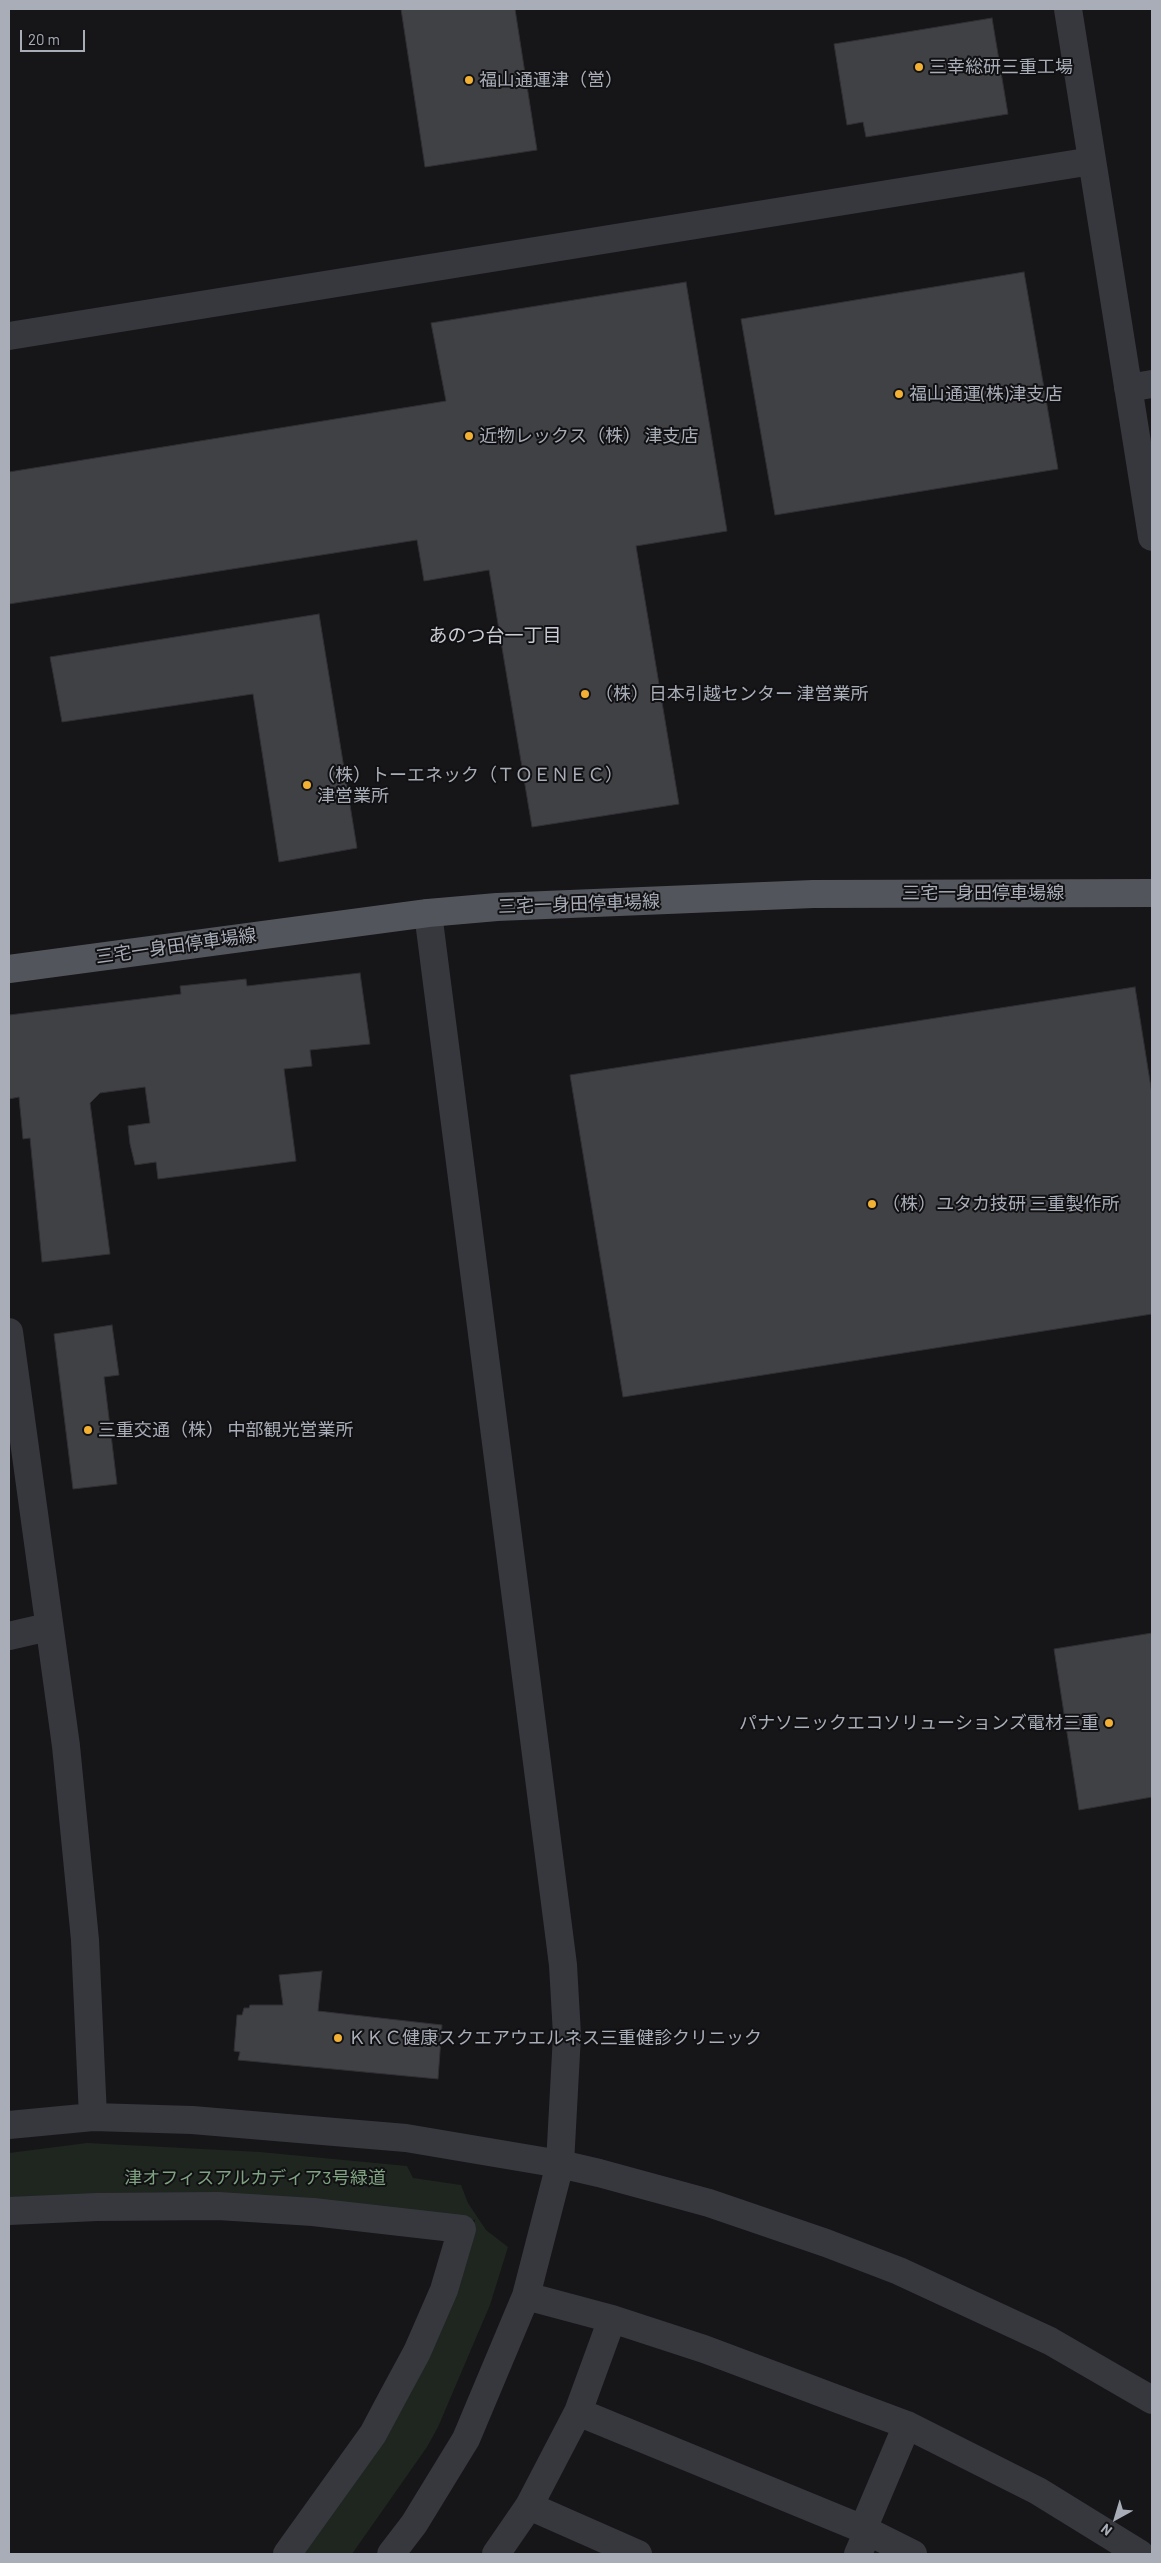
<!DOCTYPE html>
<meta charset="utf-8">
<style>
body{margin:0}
#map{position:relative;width:1161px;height:2563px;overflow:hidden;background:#161618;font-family:Barlow,sans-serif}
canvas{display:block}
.frame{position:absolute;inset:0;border:10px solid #a8adb8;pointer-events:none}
.north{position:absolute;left:1091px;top:2493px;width:50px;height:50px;-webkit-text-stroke:4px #111113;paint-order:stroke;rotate:219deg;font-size:14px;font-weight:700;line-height:20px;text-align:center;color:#a8adb8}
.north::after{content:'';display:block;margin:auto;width:18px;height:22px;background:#a8adb8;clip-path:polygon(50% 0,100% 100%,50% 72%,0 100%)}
.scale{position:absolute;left:20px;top:30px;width:65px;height:22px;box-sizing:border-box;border:2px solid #a8adb8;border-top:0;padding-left:6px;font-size:15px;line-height:18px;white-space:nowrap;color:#a8adb8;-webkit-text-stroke:4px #111113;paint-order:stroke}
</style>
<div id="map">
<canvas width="1161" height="2563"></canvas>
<div class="frame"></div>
<div class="north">N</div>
<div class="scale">20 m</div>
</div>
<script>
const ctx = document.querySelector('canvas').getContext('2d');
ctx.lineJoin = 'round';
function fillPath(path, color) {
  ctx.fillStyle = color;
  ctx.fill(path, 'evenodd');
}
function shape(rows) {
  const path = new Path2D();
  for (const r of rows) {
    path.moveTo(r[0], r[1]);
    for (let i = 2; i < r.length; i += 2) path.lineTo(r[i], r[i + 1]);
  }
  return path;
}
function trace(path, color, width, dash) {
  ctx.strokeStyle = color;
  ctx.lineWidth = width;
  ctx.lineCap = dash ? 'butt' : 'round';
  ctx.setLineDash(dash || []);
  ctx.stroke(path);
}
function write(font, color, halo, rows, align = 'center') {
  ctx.font = font + ' Barlow,"Noto Sans JP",sans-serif';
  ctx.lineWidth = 4;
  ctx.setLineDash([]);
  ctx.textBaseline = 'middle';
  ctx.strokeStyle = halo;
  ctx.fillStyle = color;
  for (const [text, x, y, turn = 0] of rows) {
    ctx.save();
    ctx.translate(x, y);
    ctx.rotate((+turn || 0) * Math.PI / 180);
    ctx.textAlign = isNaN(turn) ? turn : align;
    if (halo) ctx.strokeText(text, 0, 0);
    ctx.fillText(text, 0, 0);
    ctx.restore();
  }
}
fillPath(shape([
 [87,2143,260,2152,407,2166,413,2178,461,2185,468,2203,486,2230,508,2247,490,2305,438,2427,427,2447,352,2554,302,2554,454,2286,475,2220,104,2194,9,2201,9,2153]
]), '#1e261f');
const building = shape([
 [401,9,515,9,537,150,425,167,401,9],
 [992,18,1008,114,866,137,863,122,847,125,834,44,992,18],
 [1024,272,1058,469,775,515,741,319,1024,272],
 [686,282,727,531,636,546,679,804,532,827,489,570,424,581,417,540,9,604,9,472,446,401,431,323,686,282],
 [319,614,357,848,279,862,253,694,62,722,50,657,319,614],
 [360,973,370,1044,310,1050,312,1066,284,1069,296,1161,158,1179,156,1162,135,1165,130,1144,128,1126,150,1123,145,1087,100,1093,90,1103,110,1254,42,1262,30,1138,23,1139,19,1097,9,1099,9,1015,181,994,180,986,246,979,247,986,360,973],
 [1135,987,1152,1094,1152,1314,623,1397,570,1075,1135,987],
 [112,1325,119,1375,104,1377,117,1484,73,1489,54,1334,112,1325],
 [1152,1633,1152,1797,1079,1810,1054,1649,1152,1633],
 [322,1971,318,2011,442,2025,438,2079,238,2060,240,2052,234,2051,237,2015,242,2015,244,2008,249,2008,250,2005,283,2005,279,1975,322,1971]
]);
fillPath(building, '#404145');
trace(building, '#303034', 1);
trace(shape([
 [1068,9,1152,537],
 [9,336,1092,161],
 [1128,388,1152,384],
 [9,1332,66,1746,85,1940,93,2117],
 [9,1636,48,1627],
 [9,2125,93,2117,192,2120,406,2138,560,2164,599,2173,709,2203,826,2243,899,2271,1050,2341,1152,2400],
 [9,2211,97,2207,218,2206,313,2212,462,2229,444,2290,417,2352,390,2402,373,2434,287,2554],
 [526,2296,612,2319,704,2349,907,2425,1038,2491,1140,2554],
 [578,2412,863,2529,913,2554],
 [529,2506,638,2554],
 [863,2529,907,2425],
 [391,2554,414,2524,466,2439,526,2296,560,2164,567,2035,563,1965,428,913],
 [496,2554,529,2506,578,2412,612,2319],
 [858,2554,868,2531]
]), '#37383d', 28);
trace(shape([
 [9,969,428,913,497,907,813,894,1152,893]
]), '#53555c', 28);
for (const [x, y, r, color] of [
 [919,67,5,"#f2b134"],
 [469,80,5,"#f2b134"],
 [899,394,5,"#f2b134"],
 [469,436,5,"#f2b134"],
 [585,694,5,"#f2b134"],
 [307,785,5,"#f2b134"],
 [872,1204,5,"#f2b134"],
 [88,1430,5,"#f2b134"],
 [1109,1723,5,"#f2b134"],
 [338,2038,5,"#f2b134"]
]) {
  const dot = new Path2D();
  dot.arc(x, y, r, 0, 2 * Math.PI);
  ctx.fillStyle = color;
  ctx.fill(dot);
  trace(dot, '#111113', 2);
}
write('18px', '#a8adb8', '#111113', [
 ["三幸総研三重工場",929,67],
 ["福山通運津（営）",479,80],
 ["福山通運(株)津支店",909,394],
 ["近物レックス（株） 津支店",479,436],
 ["（株）日本引越センター 津営業所",595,694],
 ["（株）トーエネック（ＴＯＥＮＥＣ）",317,775],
 ["津営業所",317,796],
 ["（株）ユタカ技研 三重製作所",882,1204],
 ["三重交通（株） 中部観光営業所",98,1430],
 ["パナソニックエコソリューションズ電材三重",1099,1723,"right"],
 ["ＫＫＣ健康スクエアウエルネス三重健診クリニック",348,2038]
], 'left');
write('18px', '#a8adb8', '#111113', [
 ["三宅一身田停車場線",983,893],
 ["三宅一身田停車場線",579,904,-2],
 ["三宅一身田停車場線",176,946,-8]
]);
write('18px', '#7fa381', '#111113', [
 ["津オフィスアルカディア3号緑道",255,2178]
]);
write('19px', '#c9ccd4', '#111113', [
 ["あのつ台一丁目",495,636]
]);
</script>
